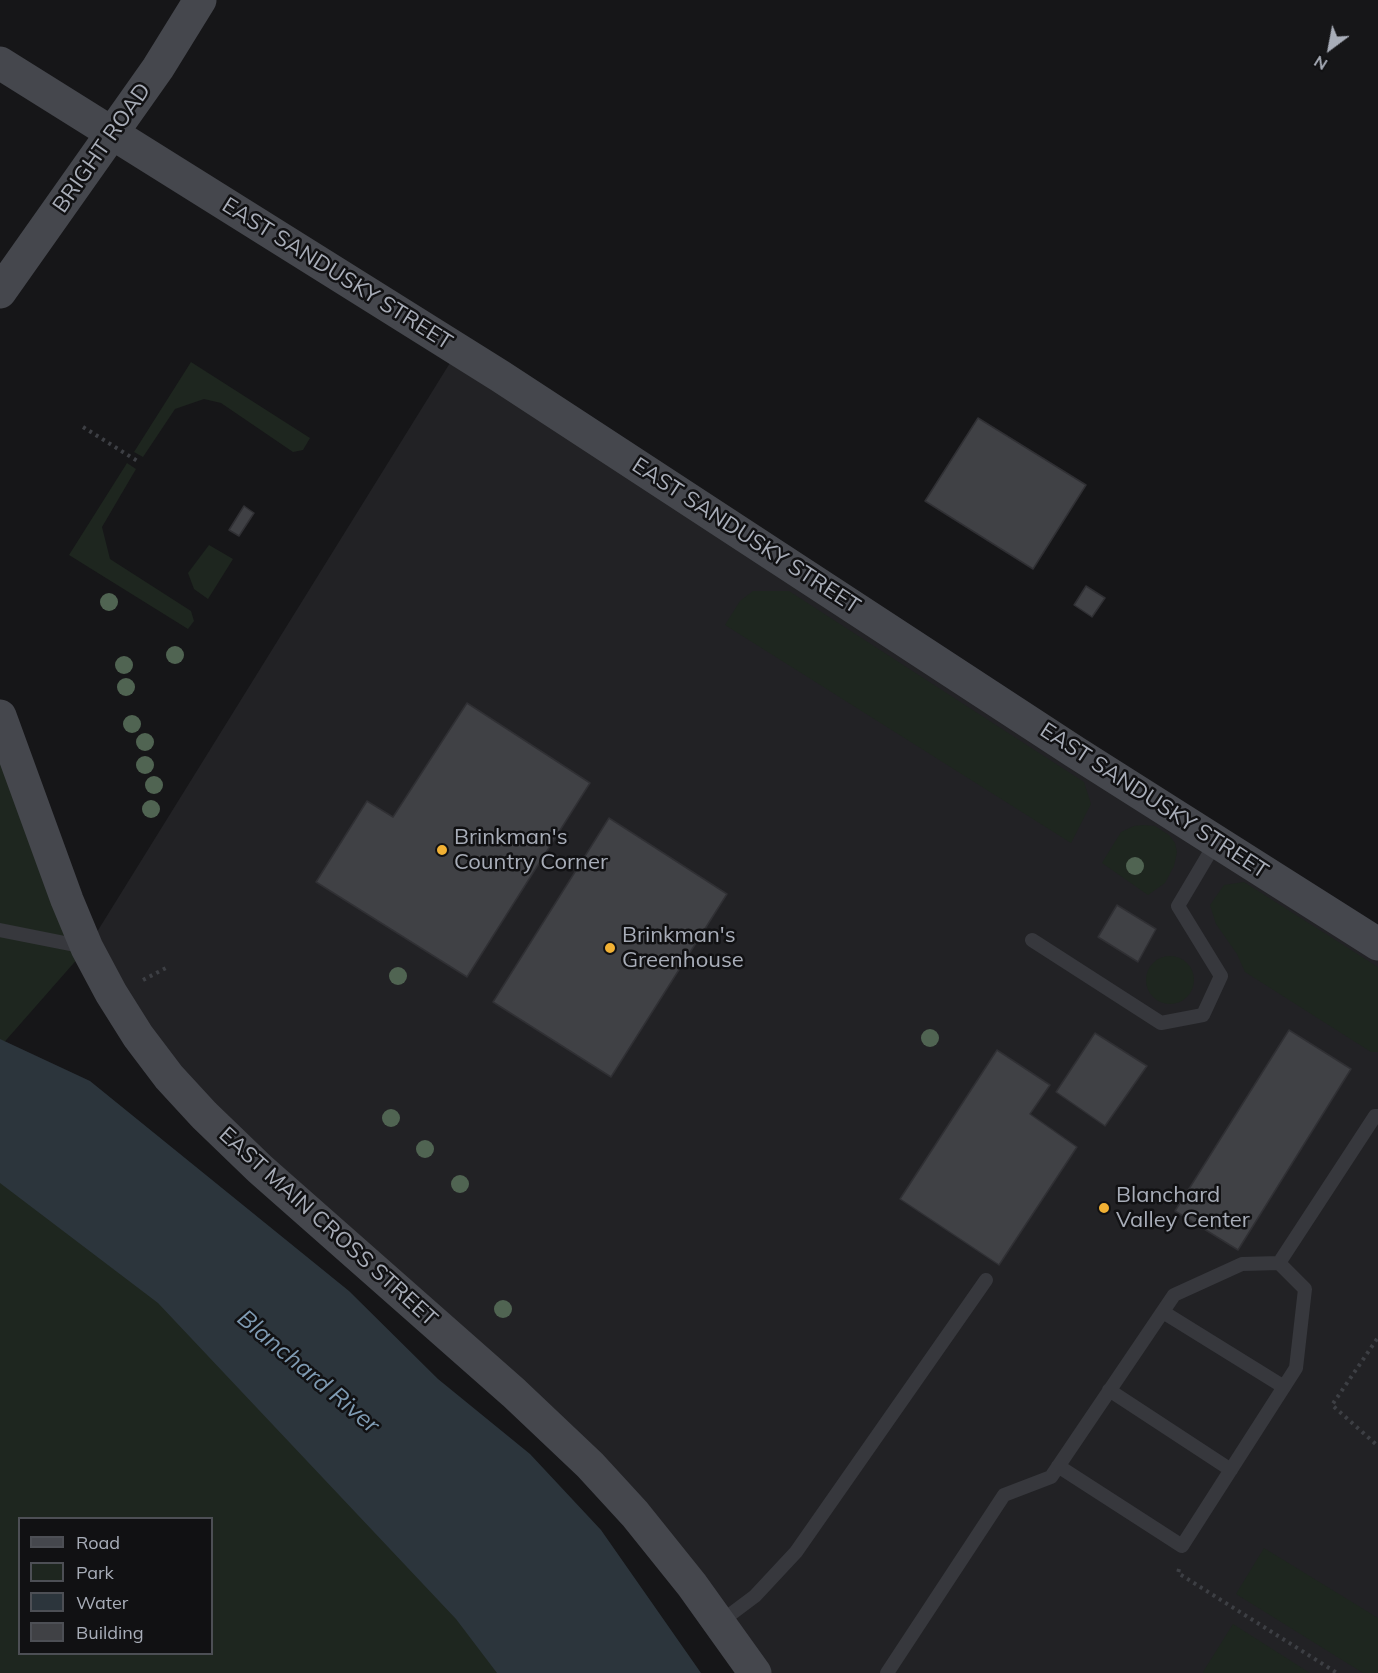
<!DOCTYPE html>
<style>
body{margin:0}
#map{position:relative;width:1378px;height:1673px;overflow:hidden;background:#161618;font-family:Mulish,sans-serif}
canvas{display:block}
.legend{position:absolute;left:18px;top:1517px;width:195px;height:138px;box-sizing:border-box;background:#111113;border:2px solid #4d4f55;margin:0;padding:8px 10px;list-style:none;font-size:18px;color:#a8adb8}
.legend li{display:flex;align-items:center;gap:12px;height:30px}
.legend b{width:30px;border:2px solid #4d4f55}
.north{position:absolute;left:1300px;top:18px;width:60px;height:60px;-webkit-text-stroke:4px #111113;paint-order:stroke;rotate:212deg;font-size:16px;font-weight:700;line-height:24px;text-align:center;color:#a8adb8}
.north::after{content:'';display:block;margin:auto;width:21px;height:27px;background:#a8adb8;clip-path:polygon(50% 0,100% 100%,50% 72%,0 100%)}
</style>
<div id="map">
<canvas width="1378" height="1673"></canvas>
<ul class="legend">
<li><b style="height:8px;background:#45474d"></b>Road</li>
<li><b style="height:16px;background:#1e261f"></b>Park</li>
<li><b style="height:16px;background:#2c353c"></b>Water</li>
<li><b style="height:16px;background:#404145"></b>Building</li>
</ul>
<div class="north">N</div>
</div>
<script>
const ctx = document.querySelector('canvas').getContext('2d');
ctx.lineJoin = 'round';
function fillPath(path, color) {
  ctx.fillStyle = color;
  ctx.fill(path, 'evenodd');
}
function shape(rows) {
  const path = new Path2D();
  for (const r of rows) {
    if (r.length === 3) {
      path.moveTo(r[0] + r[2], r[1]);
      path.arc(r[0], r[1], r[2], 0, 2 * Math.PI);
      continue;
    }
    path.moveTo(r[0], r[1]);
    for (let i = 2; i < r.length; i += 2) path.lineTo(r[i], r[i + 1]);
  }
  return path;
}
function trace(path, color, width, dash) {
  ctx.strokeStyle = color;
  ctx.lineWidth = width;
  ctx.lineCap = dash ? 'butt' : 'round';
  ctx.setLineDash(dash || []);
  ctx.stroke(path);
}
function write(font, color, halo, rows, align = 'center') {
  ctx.font = font + ' Mulish,sans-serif';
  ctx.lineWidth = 5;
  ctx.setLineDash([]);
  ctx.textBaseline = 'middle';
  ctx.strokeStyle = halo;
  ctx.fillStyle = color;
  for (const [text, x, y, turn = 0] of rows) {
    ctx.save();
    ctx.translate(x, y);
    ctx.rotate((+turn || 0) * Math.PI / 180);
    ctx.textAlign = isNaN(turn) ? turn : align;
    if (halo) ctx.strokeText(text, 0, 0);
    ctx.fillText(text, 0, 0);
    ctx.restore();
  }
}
fillPath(shape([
 [458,350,1378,944,1378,1673,755,1673,692,1585,260,1169,87,948]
]), '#222225');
fillPath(shape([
 [191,362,310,438,303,450,293,452,221,403,204,399,175,409,143,457,134,452],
 [127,463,136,469,102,527,110,559,191,611,194,621,188,629,69,555],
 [209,545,233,559,208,599,194,589,188,573],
 [753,591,789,591,1084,782,1091,804,1071,843,725,625,740,601],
 [0,716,87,948,0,1047],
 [1143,825,1155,826,1169,835,1175,843,1177,852,1174,866,1165,883,1148,895,1102,863,1121,832,1134,826],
 [1244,882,1378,967,1378,1052,1371,1052,1245,972,1237,954,1216,924,1210,905,1224,885],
 [1170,980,24],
 [0,1113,572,1673,0,1673],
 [20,1518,212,1518,212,1654,20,1654],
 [1264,1548,1378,1618,1378,1673,1363,1673,1236,1594],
 [1233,1624,1310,1673,1204,1673,1203,1672]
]), '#1e261f');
fillPath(shape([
 [0,1039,90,1081,349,1291,438,1379,530,1454,601,1530,701,1673,497,1673,456,1619,158,1303,0,1183]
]), '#2c353c');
const building = shape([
 [978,418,1086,485,1033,569,925,501,978,418],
 [244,506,254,513,239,536,229,530,244,506],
 [1086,586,1105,598,1092,617,1074,605,1086,586],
 [467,703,590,783,467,977,316,882,367,801,393,817,467,703],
 [609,818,727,894,611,1077,493,1002,609,818],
 [1117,905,1156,929,1138,962,1098,937,1117,905],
 [1289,1030,1351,1069,1238,1250,1175,1211,1289,1030],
 [1095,1033,1147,1066,1105,1126,1056,1092,1095,1033],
 [997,1050,1050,1085,1030,1114,1077,1147,999,1265,900,1199,997,1050]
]);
fillPath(building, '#404145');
trace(building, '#303034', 1.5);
trace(shape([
 [83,427,139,462],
 [143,980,166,968],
 [1377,1339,1332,1405,1378,1446],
 [1179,1569,1178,1573,1337,1673]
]), '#3d3f44', 4, [3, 4.5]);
trace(shape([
 [0,930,85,947],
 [1032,940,1161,1023,1203,1015,1221,976,1178,906,1216,842],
 [1163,1312,1284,1387],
 [1109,1390,1231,1470],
 [1058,1466,1182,1546,1296,1368,1305,1289,1279,1263],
 [719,1623,755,1596,796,1552,986,1280],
 [887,1673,1004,1495,1051,1477,1174,1295,1242,1264,1279,1263,1375,1116,1378,1116]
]), '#37383d', 14);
trace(shape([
 [0,63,500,376,1075,752,1378,944],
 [0,292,158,68,200,0],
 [0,716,67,900,87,948,111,993,138,1036,169,1077,204,1115,260,1169,514,1393,590,1465,635,1514,692,1585,755,1673]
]), '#45474d', 33);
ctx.fillStyle = '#506452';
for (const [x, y] of [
 [109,602],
 [175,655],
 [124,665],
 [126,687],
 [132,724],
 [145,742],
 [145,765],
 [154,785],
 [151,809],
 [1135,866],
 [398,976],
 [930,1038],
 [391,1118],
 [425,1149],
 [460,1184],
 [503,1309]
]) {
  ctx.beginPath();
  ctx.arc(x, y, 9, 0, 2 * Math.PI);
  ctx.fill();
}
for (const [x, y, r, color] of [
 [442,850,6,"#f2b134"],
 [610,948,6,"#f2b134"],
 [1104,1208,6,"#f2b134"]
]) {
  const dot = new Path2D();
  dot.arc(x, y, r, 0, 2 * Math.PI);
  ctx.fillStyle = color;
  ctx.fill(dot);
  trace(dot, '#111113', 2);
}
write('22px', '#a8adb8', '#111113', [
 ["BRIGHT ROAD",102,148,-55],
 ["EAST SANDUSKY STREET",337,274,32],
 ["EAST SANDUSKY STREET",746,536,33],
 ["EAST SANDUSKY STREET",1154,801,33],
 ["EAST MAIN CROSS STREET",328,1227,42]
]);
write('22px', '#a8adb8', '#111113', [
 ["Brinkman's",454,837],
 ["Country Corner",454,862],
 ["Brinkman's",622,935],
 ["Greenhouse",622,960],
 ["Blanchard",1116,1195],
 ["Valley Center",1116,1220]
], 'left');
write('italic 24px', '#7f9bb3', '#111113', [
 ["Blanchard River",308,1372,40]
]);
</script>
